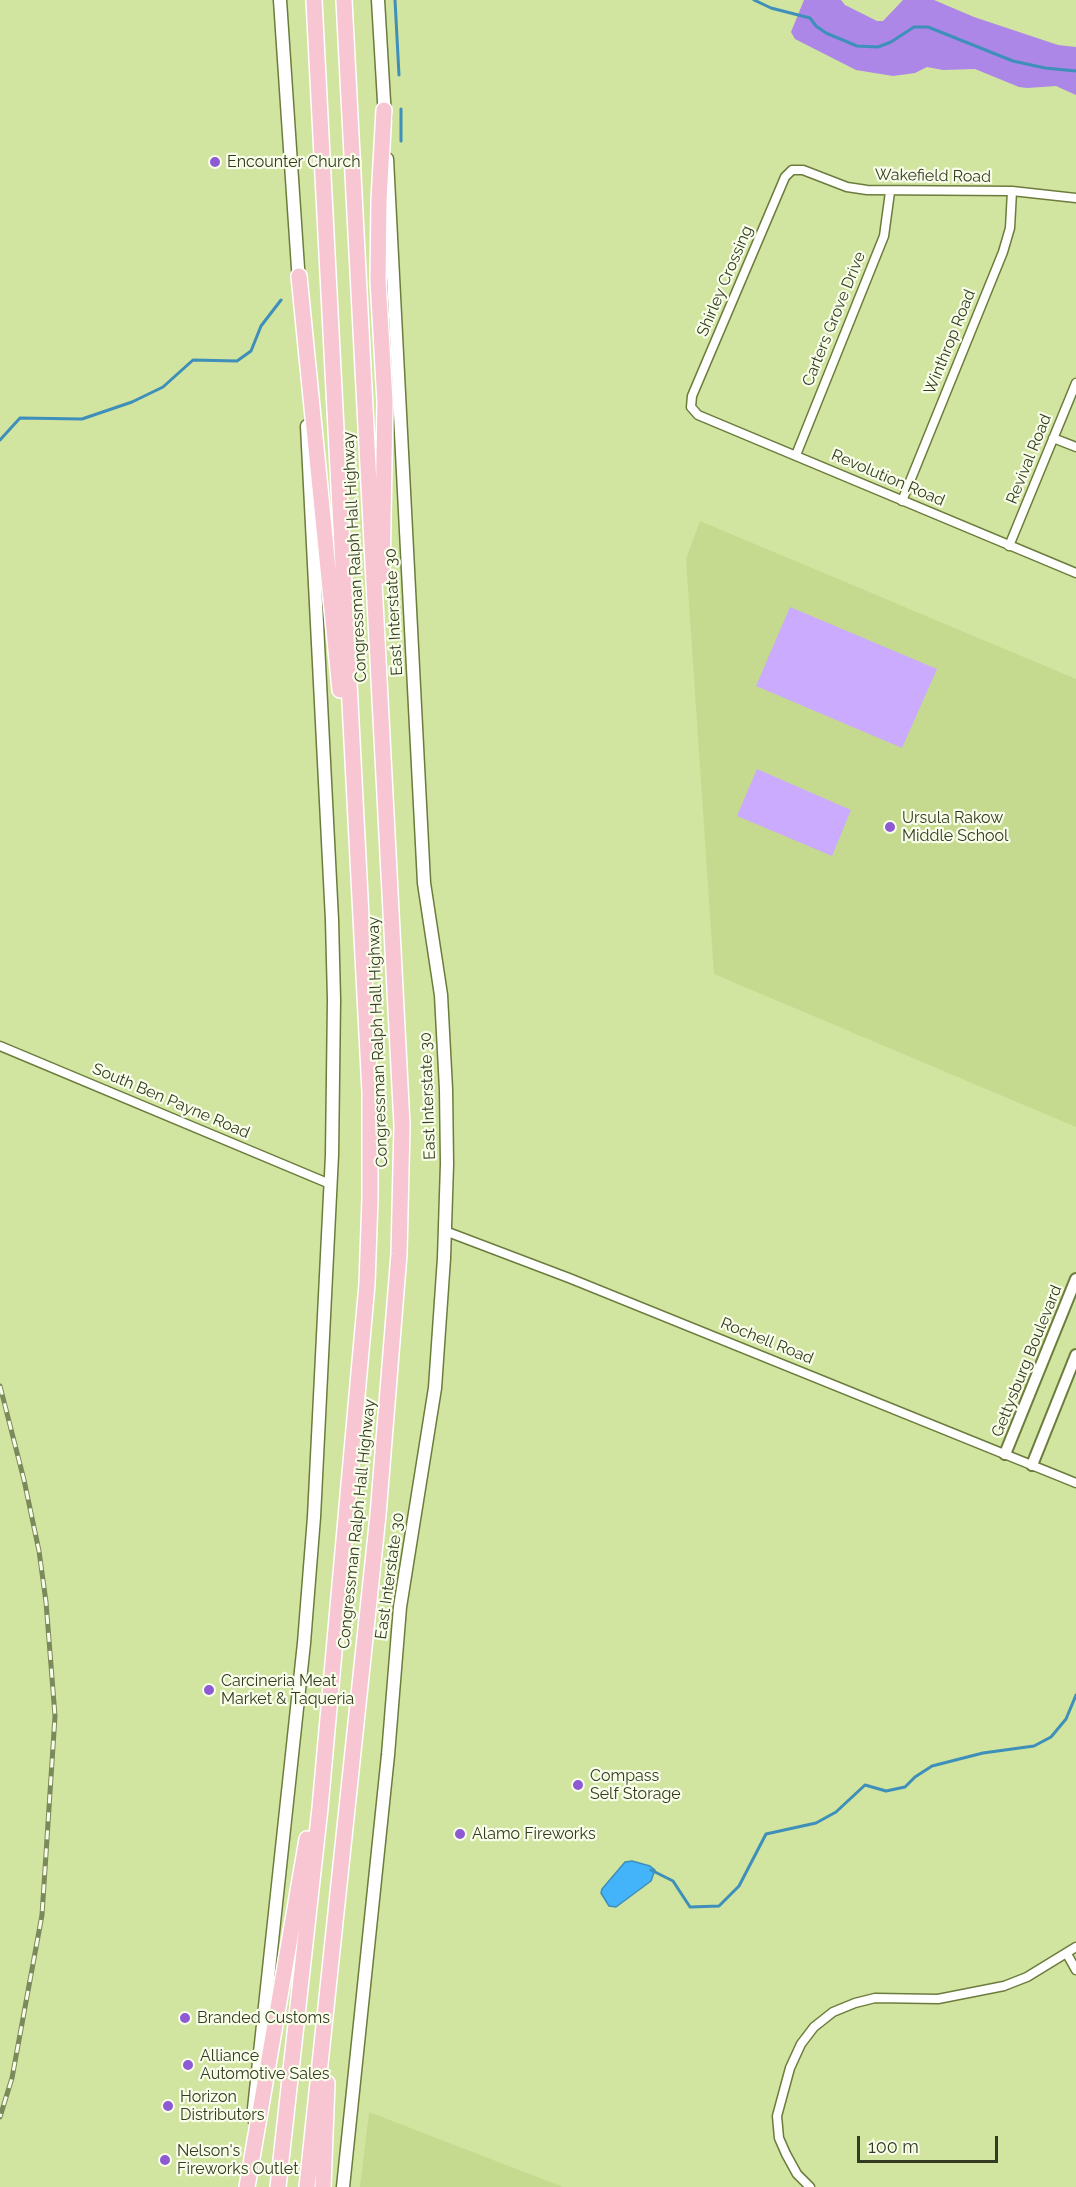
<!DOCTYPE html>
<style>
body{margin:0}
#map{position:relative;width:1076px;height:2187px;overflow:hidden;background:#d1e4a0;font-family:Raleway,sans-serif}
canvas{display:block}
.scale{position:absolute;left:857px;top:2136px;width:141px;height:27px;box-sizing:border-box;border:3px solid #343b20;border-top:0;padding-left:8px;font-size:18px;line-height:21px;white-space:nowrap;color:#343b20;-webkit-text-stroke:4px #f8feea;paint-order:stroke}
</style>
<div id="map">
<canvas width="1076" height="2187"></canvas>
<div class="scale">100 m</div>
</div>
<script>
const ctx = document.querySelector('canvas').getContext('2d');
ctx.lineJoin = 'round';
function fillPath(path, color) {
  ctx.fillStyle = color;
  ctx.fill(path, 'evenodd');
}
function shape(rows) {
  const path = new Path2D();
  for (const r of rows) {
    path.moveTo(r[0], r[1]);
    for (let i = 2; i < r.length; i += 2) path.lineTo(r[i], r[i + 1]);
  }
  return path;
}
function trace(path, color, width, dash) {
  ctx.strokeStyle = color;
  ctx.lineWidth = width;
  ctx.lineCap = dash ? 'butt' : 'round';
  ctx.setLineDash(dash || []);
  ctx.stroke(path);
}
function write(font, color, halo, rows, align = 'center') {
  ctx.font = font + ' Raleway,sans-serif';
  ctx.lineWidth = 4.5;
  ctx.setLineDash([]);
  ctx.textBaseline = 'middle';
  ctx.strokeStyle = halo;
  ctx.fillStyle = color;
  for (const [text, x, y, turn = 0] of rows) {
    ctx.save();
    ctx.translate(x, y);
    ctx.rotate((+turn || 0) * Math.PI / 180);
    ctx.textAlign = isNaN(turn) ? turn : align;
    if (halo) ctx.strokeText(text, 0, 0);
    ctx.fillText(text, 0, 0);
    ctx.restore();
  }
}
fillPath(shape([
 [700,521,1076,679,1076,1127,714,974,686,559],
 [369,2112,563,2187,360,2187]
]), '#c6da8f');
fillPath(shape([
 [790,607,937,669,902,748,756,686],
 [757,769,851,810,832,856,737,816]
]), '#caabfe');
fillPath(shape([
 [804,0,841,0,845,5,877,21,883,21,903,0,934,0,974,17,1058,45,1076,47,1076,95,1056,86,1027,88,1019,87,975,69,943,70,927,67,915,73,893,76,856,70,795,39,791,32]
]), '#ac87e8');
const water = shape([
 [632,1861,650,1866,655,1870,651,1881,616,1907,609,1906,601,1893,602,1889,625,1862,632,1861]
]);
fillPath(water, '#43b3fa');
trace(water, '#3e8fb9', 1.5);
trace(shape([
 [395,0,399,75],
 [754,0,771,8,810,18,816,26,826,33,857,46,878,47,891,42,914,27,928,27,1013,61,1045,68,1076,71],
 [401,109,401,141],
 [0,440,20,418,82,419,132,402,163,387,193,360,237,361,251,351,261,326,281,300],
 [651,1870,673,1881,690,1907,719,1906,739,1886,766,1834,816,1823,836,1812,865,1785,886,1791,905,1787,915,1777,932,1766,983,1753,1034,1746,1051,1737,1066,1719,1076,1695]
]), '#3e8fb9', 3);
const minor = shape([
 [1076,198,1012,191,867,190,847,187,803,170,792,170,785,177,692,396,691,407,698,415,1076,573],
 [1053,438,1076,447],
 [796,455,884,236,890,192],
 [902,501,1003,252,1010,228,1012,191],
 [1009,546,1076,383],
 [0,1046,330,1184],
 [445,1231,569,1278,1076,1483],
 [1067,1954,1076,1970],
 [810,2187,797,2174,786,2154,779,2138,777,2116,790,2068,801,2044,814,2027,833,2012,855,2003,875,1998,938,1999,1004,1986,1027,1977,1076,1947]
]);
const tertiary = shape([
 [1005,1454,1076,1279],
 [1032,1465,1076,1355]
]);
const secondary = shape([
 [280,0,299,283],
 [378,0,385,118],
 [253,2118,304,1643,314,1517,332,1155,334,1000,332,920,307,426],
 [343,2187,388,1755,400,1607,435,1388,444,1258,447,1164,446,1089,441,995,424,883,387,159]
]);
const motorway = shape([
 [299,276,340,690],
 [382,576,385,402,378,280,379,200,384,110],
 [247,2187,307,1839],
 [278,2187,320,1808,367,1284,370,1198,370,1092,314,0],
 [307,2187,378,1515,399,1254,402,1125,344,0],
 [323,2187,327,2083]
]);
trace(minor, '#6c7c3c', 11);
trace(tertiary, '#6c7c3c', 14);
trace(secondary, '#6c7c3c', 15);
trace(motorway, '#fff', 18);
trace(minor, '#fff', 8);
trace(tertiary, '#fff', 10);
trace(secondary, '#fff', 12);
trace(motorway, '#f8c5d2', 15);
const rail = shape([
 [0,1386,24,1480,39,1551,46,1602,55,1716,42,1915,12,2078,0,2117]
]);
trace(rail, '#7c895b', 5);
trace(rail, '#f8feea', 3, [9]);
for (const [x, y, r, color] of [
 [215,162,6,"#8e5ad3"],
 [890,827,6,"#8e5ad3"],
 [209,1690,6,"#8e5ad3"],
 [578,1785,6,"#8e5ad3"],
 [460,1834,6,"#8e5ad3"],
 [185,2018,6,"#8e5ad3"],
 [188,2065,6,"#8e5ad3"],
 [168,2106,6,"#8e5ad3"],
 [165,2160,6,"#8e5ad3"]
]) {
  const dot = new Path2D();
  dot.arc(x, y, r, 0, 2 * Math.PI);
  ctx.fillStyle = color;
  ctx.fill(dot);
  trace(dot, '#f8feea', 2);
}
write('16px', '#343b20', '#f8feea', [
 ["Encounter Church",227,162],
 ["Ursula Rakow",902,818],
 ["Middle School",902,836],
 ["Carcineria Meat",221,1681],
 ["Market & Taqueria",221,1699],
 ["Compass",590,1776],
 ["Self Storage",590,1794],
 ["Alamo Fireworks",472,1834],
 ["Branded Customs",197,2018],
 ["Alliance",200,2056],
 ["Automotive Sales",200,2074],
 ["Horizon",180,2097],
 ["Distributors",180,2115],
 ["Nelson's",177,2151],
 ["Fireworks Outlet",177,2169]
], 'left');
write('16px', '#343b20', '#f8feea', [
 ["Wakefield Road",933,176,1],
 ["Shirley Crossing",725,281,-67],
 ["Carters Grove Drive",834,319,-68],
 ["Winthrop Road",950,342,-68],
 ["Revival Road",1029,459,-68],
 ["Revolution Road",888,478,23],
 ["Congressman Ralph Hall Highway",355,557,-93],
 ["East Interstate 30",394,612,-93],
 ["Congressman Ralph Hall Highway",378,1042,-92],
 ["East Interstate 30",428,1096,-92],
 ["South Ben Payne Road",171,1101,23],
 ["Rochell Road",767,1341,22],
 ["Gettysburg Boulevard",1027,1361,-68],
 ["Congressman Ralph Hall Highway",357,1524,-84],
 ["East Interstate 30",390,1576,-82]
]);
</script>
